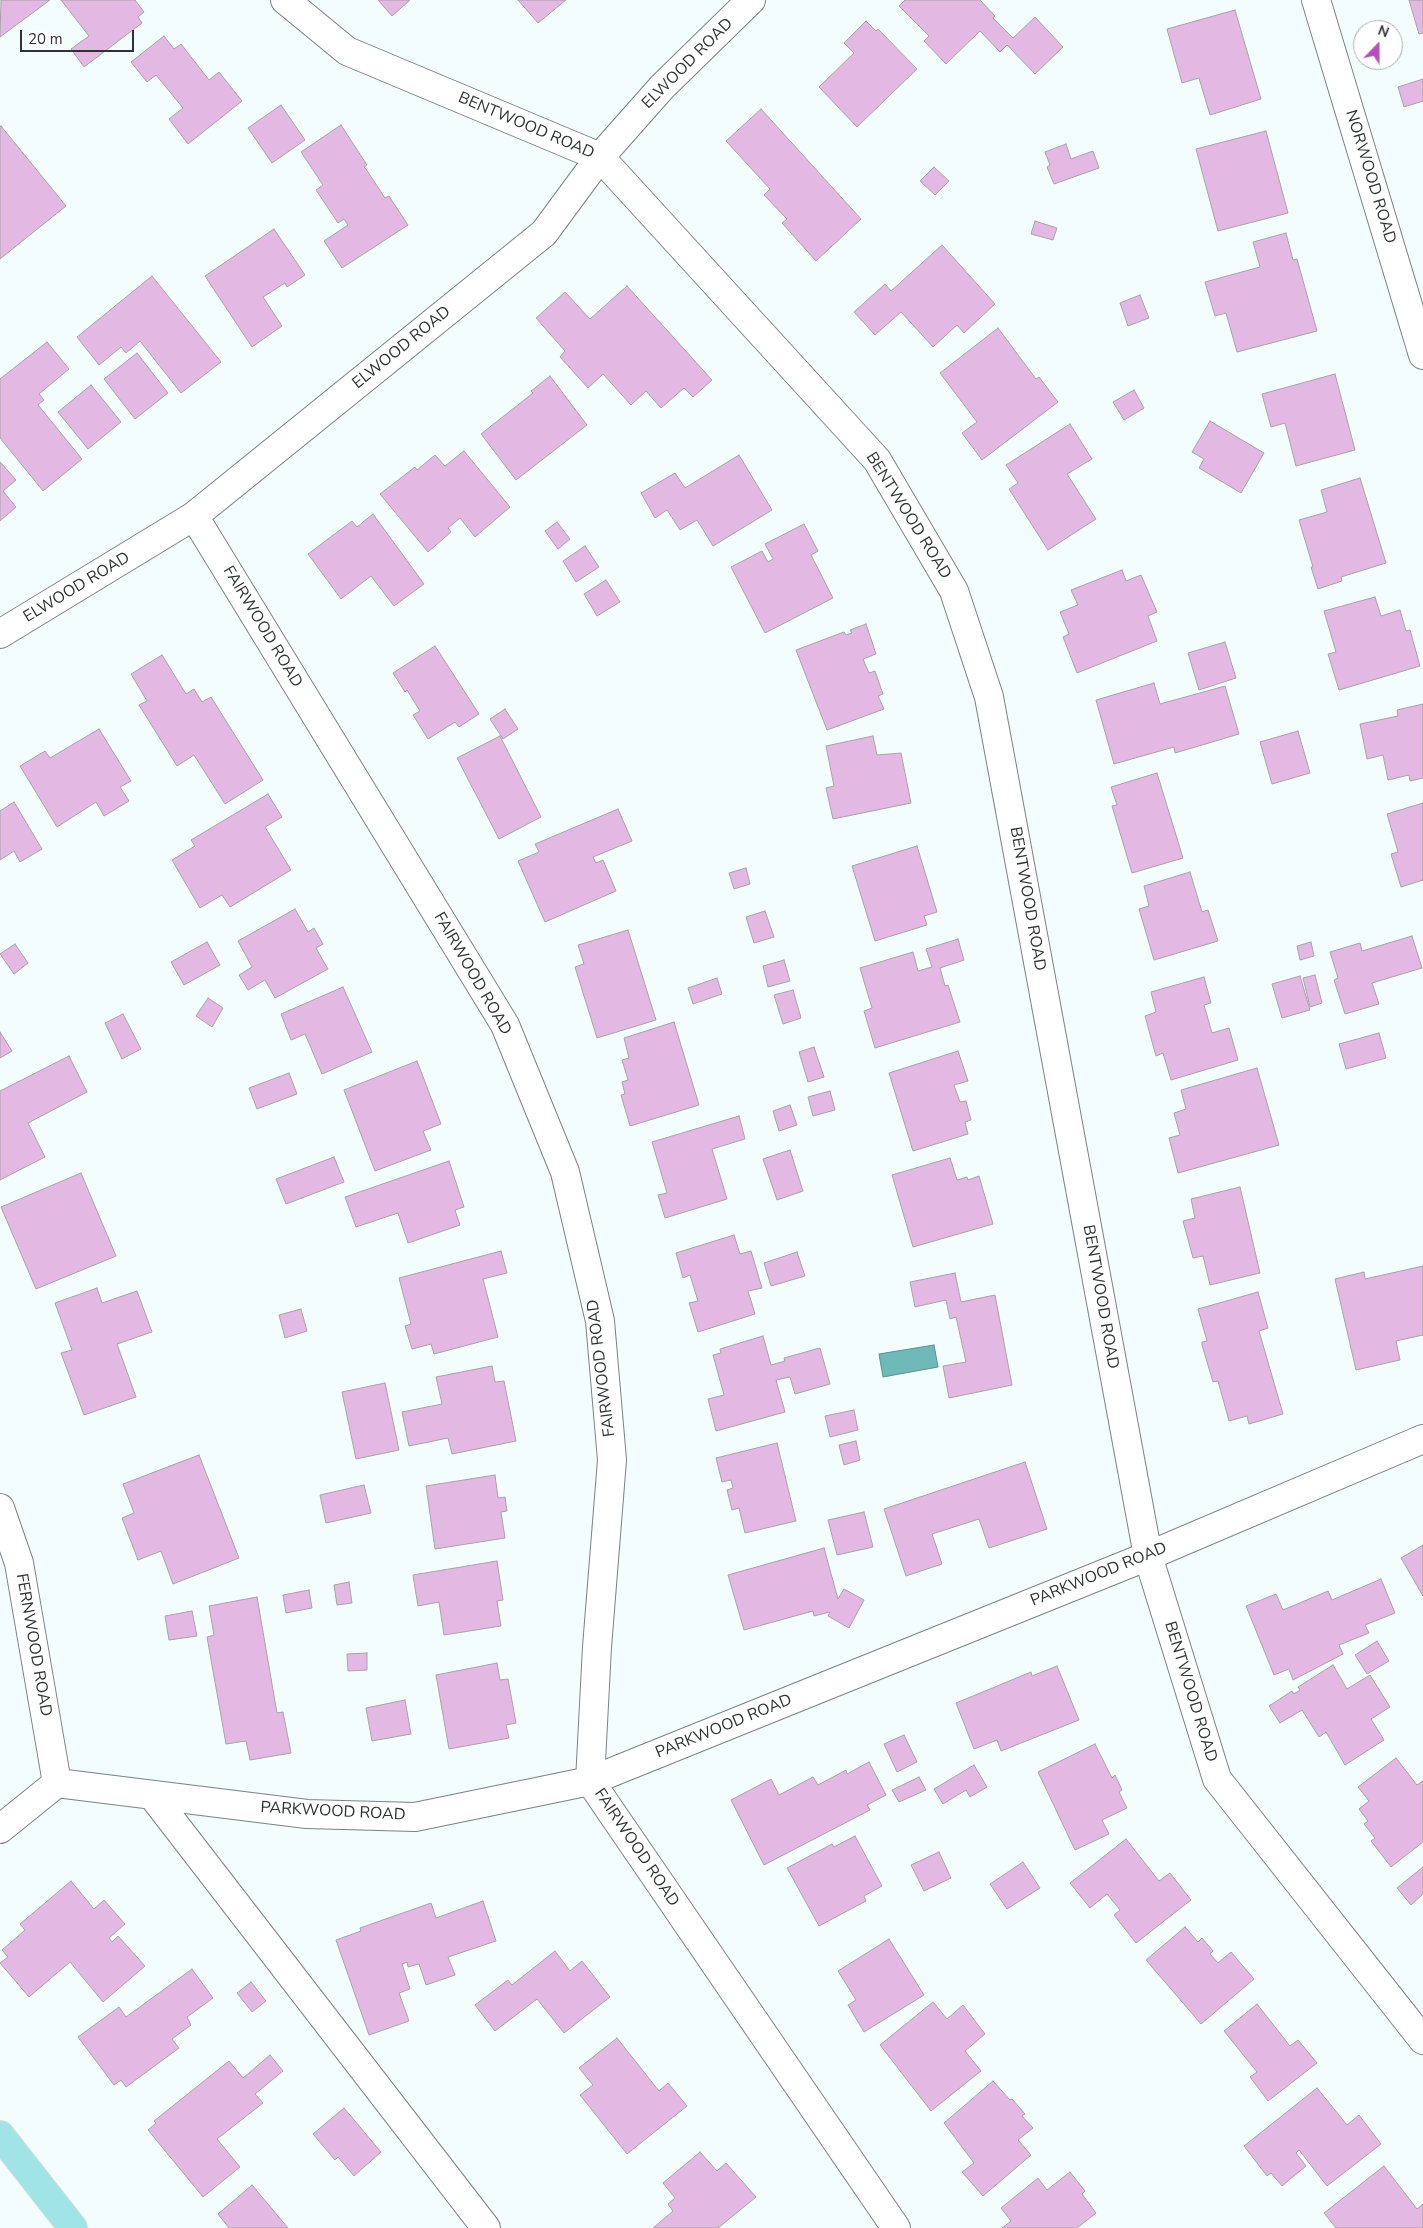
<!DOCTYPE html>
<style>
body{margin:0}
#map{position:relative;width:1423px;height:2228px;overflow:hidden;background:#f3fdfd;font-family:"Nunito Sans",sans-serif}
canvas{display:block}
.north{position:absolute;left:1353px;top:20px;width:50px;height:50px;box-sizing:border-box;background:#fff;border:1px solid #abadad;border-radius:50%;rotate:22deg;font-size:14px;font-weight:700;line-height:20px;text-align:center;color:#2e3232}
.north::after{content:'';display:block;margin:auto;width:18px;height:22px;background:#b251b8;clip-path:polygon(50% 0,100% 100%,50% 72%,0 100%)}
.scale{position:absolute;left:20px;top:30px;width:114px;height:22px;box-sizing:border-box;border:2px solid #2e3232;border-top:0;padding-left:6px;font-size:15px;line-height:18px;white-space:nowrap;color:#2e3232;-webkit-text-stroke:4px #fff;paint-order:stroke}
</style>
<div id="map">
<canvas width="1423" height="2228"></canvas>
<div class="north">N</div>
<div class="scale">20 m</div>
</div>
<script>
const ctx = document.querySelector('canvas').getContext('2d');
ctx.lineJoin = 'round';
function fillPath(path, color) {
  ctx.fillStyle = color;
  ctx.fill(path, 'evenodd');
}
function shape(rows) {
  const path = new Path2D();
  for (const r of rows) {
    path.moveTo(r[0], r[1]);
    for (let i = 2; i < r.length; i += 2) path.lineTo(r[i], r[i + 1]);
  }
  return path;
}
function trace(path, color, width, dash) {
  ctx.strokeStyle = color;
  ctx.lineWidth = width;
  ctx.lineCap = dash ? 'butt' : 'round';
  ctx.setLineDash(dash || []);
  ctx.stroke(path);
}
function write(font, color, halo, rows, align = 'center') {
  ctx.font = font + ' "Nunito Sans",sans-serif';
  ctx.lineWidth = 4;
  ctx.setLineDash([]);
  ctx.textBaseline = 'middle';
  ctx.strokeStyle = halo;
  ctx.fillStyle = color;
  for (const [text, x, y, turn = 0] of rows) {
    ctx.save();
    ctx.translate(x, y);
    ctx.rotate((+turn || 0) * Math.PI / 180);
    ctx.textAlign = isNaN(turn) ? turn : align;
    if (halo) ctx.strokeText(text, 0, 0);
    ctx.fillText(text, 0, 0);
    ctx.restore();
  }
}
const water = shape([
 [934,1345,938,1367,883,1377,879,1354,934,1345]
]);
fillPath(water, '#6fb9b9');
trace(water, '#5c9090', 1);
const building = shape([
 [1,0,50,0,0,37,1,0],
 [61,0,135,0,144,12,138,17,142,23,84,67,71,49,89,36,61,0],
 [378,0,410,0,392,16,378,0],
 [518,0,566,0,538,23,518,0],
 [905,0,980,0,995,16,993,18,1013,38,1035,17,1063,47,1035,74,1007,45,1000,52,980,31,946,64,924,41,929,36,899,6,905,0],
 [1409,0,1423,0,1423,33,1419,34,1409,0],
 [1235,10,1261,99,1210,115,1199,78,1182,83,1167,29,1235,10],
 [866,21,876,31,878,29,917,69,857,127,819,87,854,53,844,43,866,21],
 [164,36,174,49,181,44,209,80,219,72,242,101,188,144,169,119,183,108,156,75,147,82,131,62,164,36],
 [1423,79,1423,101,1404,107,1398,87,1423,79],
 [281,105,305,140,272,163,248,128,281,105],
 [761,109,861,219,816,261,782,223,787,219,764,195,770,189,726,141,761,109],
 [341,125,367,165,364,167,366,169,385,198,389,196,408,225,342,268,324,241,348,225,344,219,338,223,316,190,323,185,301,152,341,125],
 [1,126,66,206,0,259,0,127,1,126],
 [1266,131,1288,213,1218,231,1196,149,1266,131],
 [1066,144,1071,159,1093,151,1099,168,1054,184,1047,167,1050,165,1045,152,1066,144],
 [934,167,949,181,935,195,920,181,934,167],
 [1035,221,1057,228,1053,240,1031,234,1035,221],
 [274,229,305,275,287,287,285,283,263,297,282,326,252,347,205,276,274,229],
 [1286,233,1293,260,1297,259,1317,331,1237,352,1226,313,1215,316,1205,282,1260,267,1253,242,1286,233],
 [942,245,995,304,964,333,957,325,933,347,901,312,875,335,854,312,885,284,891,291,942,245],
 [152,276,221,362,181,393,140,341,126,353,121,347,99,365,77,337,152,276],
 [627,286,712,380,693,397,684,388,661,408,646,391,631,405,603,374,588,388,560,357,565,351,536,318,565,292,590,319,627,286],
 [1140,295,1149,318,1128,326,1120,303,1140,295],
 [998,328,1036,379,1039,377,1058,402,982,460,962,433,977,422,940,373,998,328],
 [47,342,69,369,39,394,44,400,38,405,82,459,43,491,0,438,0,379,47,342],
 [137,353,168,393,135,419,104,379,137,353],
 [1335,374,1355,450,1296,466,1285,423,1271,427,1262,394,1335,374],
 [550,376,587,425,516,480,481,434,533,393,531,391,550,376],
 [91,385,121,422,88,449,58,412,91,385],
 [1134,390,1144,408,1124,420,1113,402,1134,390],
 [1210,421,1264,453,1241,493,1199,468,1204,459,1192,452,1210,421],
 [1070,424,1092,459,1067,474,1096,519,1048,550,1009,489,1018,483,1006,465,1070,424],
 [464,451,510,507,475,537,460,518,448,528,451,532,428,552,380,494,415,467,417,470,435,455,445,466,464,451],
 [739,455,772,510,713,546,697,520,680,530,667,510,655,518,641,493,675,473,685,488,739,455],
 [0,462,16,480,3,491,16,507,0,521,0,462],
 [1360,478,1386,563,1341,577,1342,581,1318,589,1311,567,1313,567,1299,520,1327,512,1321,490,1360,478],
 [373,514,424,584,394,606,371,576,341,599,308,554,352,521,357,527,373,514],
 [557,522,570,539,558,549,545,531,557,522],
 [804,524,818,551,811,555,833,598,765,633,731,567,762,551,768,562,773,559,765,544,804,524],
 [585,546,599,567,576,582,563,561,585,546],
 [1122,570,1126,581,1141,575,1157,612,1148,616,1157,641,1077,673,1063,637,1069,634,1060,612,1078,605,1071,590,1122,570],
 [606,580,620,602,597,616,584,594,606,580],
 [1375,597,1381,616,1400,610,1406,631,1410,630,1420,666,1339,690,1328,654,1336,652,1324,611,1375,597],
 [866,624,876,654,863,659,869,673,875,671,883,694,878,696,884,709,827,730,796,650,844,632,846,635,852,633,850,630,866,624],
 [1225,642,1236,678,1199,690,1188,653,1225,642],
 [435,646,479,714,459,727,455,722,428,739,413,715,420,711,407,690,405,692,393,673,435,646],
 [162,655,186,694,194,689,202,702,211,697,263,780,225,804,194,755,177,766,139,705,147,701,131,674,162,655],
 [1154,683,1160,704,1225,686,1239,734,1175,753,1174,747,1114,764,1096,700,1154,683],
 [1423,704,1423,778,1410,781,1409,775,1388,780,1383,755,1367,759,1360,724,1398,716,1397,710,1423,704],
 [505,709,518,729,503,739,490,719,505,709],
 [99,729,131,781,120,787,129,801,104,816,96,802,57,827,20,766,45,751,50,758,99,729],
 [1298,731,1310,773,1272,784,1260,742,1298,731],
 [500,736,541,817,499,839,457,758,500,736],
 [873,736,877,755,901,753,911,803,833,819,826,788,834,786,826,746,873,736],
 [1157,773,1183,858,1132,873,1112,806,1117,805,1111,787,1157,773],
 [268,794,282,817,265,827,291,870,230,907,222,895,200,908,172,860,195,846,191,840,268,794],
 [14,802,42,849,20,862,14,851,0,860,0,811,14,802],
 [1423,803,1423,880,1401,887,1391,854,1398,852,1387,814,1423,803],
 [618,809,632,841,593,857,596,863,603,860,616,891,545,922,518,861,539,852,535,844,618,809],
 [917,846,937,912,924,916,927,925,875,941,852,866,917,846],
 [746,868,750,884,734,889,729,873,746,868],
 [1190,872,1202,912,1208,910,1218,941,1154,960,1139,909,1149,906,1144,886,1190,872],
 [295,909,308,932,314,928,323,944,316,948,328,969,275,998,265,980,248,990,239,975,252,967,238,941,295,909],
 [765,911,774,937,754,943,746,917,765,911],
 [628,930,656,1020,597,1038,575,967,584,964,578,945,628,930],
 [1412,936,1422,968,1372,983,1379,1004,1345,1014,1334,980,1338,978,1330,952,1360,943,1362,951,1412,936],
 [958,939,964,960,940,968,945,986,948,985,960,1022,875,1048,864,1011,872,1008,860,968,913,952,918,971,932,967,926,949,958,939],
 [207,942,220,965,184,985,171,962,207,942],
 [1311,942,1314,956,1300,960,1297,946,1311,942],
 [15,944,28,963,14,974,0,954,15,944],
 [784,960,790,981,768,987,763,966,784,960],
 [1315,975,1322,1003,1310,1007,1303,978,1315,975],
 [1300,976,1310,1010,1282,1018,1272,984,1300,976],
 [1204,977,1211,1003,1204,1005,1212,1033,1229,1028,1238,1060,1171,1080,1163,1053,1156,1056,1145,1016,1156,1012,1151,992,1204,977],
 [717,978,722,994,693,1004,688,988,717,978],
 [343,987,372,1052,322,1074,305,1034,291,1040,281,1014,343,987],
 [793,990,801,1018,783,1024,774,995,793,990],
 [208,998,223,1008,212,1027,196,1016,208,998],
 [123,1014,141,1049,122,1059,105,1023,123,1014],
 [674,1022,699,1105,630,1126,621,1095,625,1094,622,1082,628,1080,622,1060,629,1058,624,1038,674,1022],
 [0,1032,12,1051,0,1058,0,1032],
 [1379,1033,1386,1058,1346,1069,1339,1044,1379,1033],
 [814,1047,824,1077,808,1082,799,1052,814,1047],
 [958,1051,968,1081,954,1085,960,1102,966,1101,971,1120,965,1122,968,1134,913,1151,889,1073,958,1051],
 [69,1056,87,1092,28,1123,45,1157,0,1180,0,1091,69,1056],
 [417,1061,441,1124,423,1131,431,1150,375,1171,344,1090,417,1061],
 [1257,1068,1279,1145,1178,1173,1169,1138,1180,1135,1174,1113,1186,1109,1181,1090,1257,1068],
 [289,1073,297,1094,257,1109,249,1088,289,1073],
 [830,1091,835,1110,813,1116,808,1097,830,1091],
 [790,1105,797,1125,779,1131,773,1111,790,1105],
 [739,1116,745,1139,712,1149,727,1199,665,1218,658,1195,667,1193,652,1142,739,1116],
 [790,1150,803,1191,777,1200,763,1159,790,1150],
 [334,1157,344,1182,286,1204,276,1179,334,1157],
 [950,1158,957,1180,967,1177,968,1180,979,1176,993,1224,913,1247,892,1175,950,1158],
 [449,1161,464,1207,455,1210,460,1225,408,1243,398,1213,356,1227,345,1197,449,1161],
 [81,1173,116,1256,36,1289,1,1207,81,1173],
 [1240,1187,1260,1273,1210,1285,1203,1256,1193,1258,1183,1221,1195,1218,1191,1199,1240,1187],
 [734,1235,740,1254,751,1251,762,1288,748,1291,755,1314,698,1332,689,1303,698,1301,690,1275,683,1278,676,1253,734,1235],
 [501,1251,507,1273,483,1279,498,1337,434,1354,431,1344,412,1349,405,1326,411,1324,399,1278,501,1251],
 [797,1252,805,1276,771,1286,764,1263,797,1252],
 [1423,1266,1423,1335,1396,1341,1400,1360,1356,1370,1335,1279,1364,1272,1365,1279,1423,1266],
 [955,1273,961,1302,995,1295,1012,1385,949,1398,943,1366,966,1362,956,1317,950,1319,946,1300,915,1307,910,1282,955,1273],
 [97,1288,102,1303,137,1291,152,1332,117,1344,136,1397,84,1415,61,1353,72,1350,55,1303,97,1288],
 [1258,1292,1268,1328,1259,1331,1283,1414,1249,1424,1247,1416,1229,1421,1218,1381,1213,1382,1202,1345,1202,1342,1207,1341,1198,1309,1258,1292],
 [301,1309,307,1331,285,1338,279,1315,301,1309],
 [763,1336,771,1365,785,1361,784,1358,820,1348,830,1384,795,1394,790,1377,776,1380,785,1412,716,1431,708,1399,724,1395,713,1355,721,1353,720,1349,763,1336],
 [492,1366,495,1382,504,1381,516,1441,452,1454,448,1438,409,1446,402,1412,442,1404,436,1377,492,1366],
 [385,1383,399,1450,356,1459,342,1392,385,1383],
 [854,1410,858,1430,830,1437,825,1416,854,1410],
 [856,1441,860,1460,844,1465,839,1445,856,1441],
 [777,1443,796,1521,745,1533,739,1508,732,1510,727,1490,733,1488,731,1480,722,1482,716,1458,777,1443],
 [199,1455,239,1558,173,1584,161,1551,138,1560,122,1518,134,1513,123,1484,199,1455],
 [1025,1462,1047,1529,989,1548,979,1519,932,1534,942,1564,906,1576,884,1509,1025,1462],
 [495,1475,498,1498,505,1497,507,1511,501,1512,505,1538,435,1549,426,1486,495,1475],
 [364,1485,371,1513,326,1523,320,1495,364,1485],
 [864,1512,873,1547,837,1555,828,1520,864,1512],
 [1423,1545,1423,1596,1401,1558,1423,1545],
 [824,1548,838,1599,844,1589,864,1600,849,1628,828,1616,830,1612,814,1616,813,1611,744,1630,728,1575,824,1548],
 [497,1561,503,1600,497,1601,501,1626,444,1635,439,1602,418,1606,413,1575,497,1561],
 [1381,1579,1395,1613,1365,1625,1369,1633,1339,1645,1343,1654,1293,1680,1289,1669,1274,1675,1246,1606,1276,1594,1283,1610,1328,1591,1332,1600,1381,1579],
 [349,1582,352,1603,337,1605,334,1585,349,1582],
 [309,1590,312,1608,286,1613,283,1595,309,1590],
 [257,1597,277,1713,283,1712,291,1753,250,1760,246,1741,226,1744,207,1637,214,1635,209,1606,257,1597],
 [192,1611,197,1636,169,1640,165,1616,192,1611],
 [1377,1641,1389,1661,1367,1674,1355,1655,1377,1641],
 [367,1653,367,1670,348,1671,347,1654,367,1653],
 [497,1663,500,1680,508,1679,516,1723,506,1725,509,1738,449,1749,436,1675,497,1663],
 [1333,1665,1347,1689,1370,1675,1390,1707,1371,1719,1384,1740,1345,1765,1326,1732,1319,1737,1302,1710,1280,1723,1269,1706,1292,1691,1294,1694,1300,1690,1298,1687,1333,1665],
 [1057,1666,1079,1720,1001,1751,997,1740,974,1749,956,1703,1031,1672,1032,1676,1057,1666],
 [405,1700,411,1734,372,1741,366,1708,405,1700],
 [904,1735,917,1762,897,1772,884,1744,904,1735],
 [1095,1744,1112,1778,1115,1775,1122,1790,1119,1792,1127,1808,1102,1820,1109,1834,1075,1850,1038,1772,1095,1744],
 [1396,1758,1417,1785,1423,1781,1423,1842,1391,1867,1371,1841,1375,1838,1364,1824,1368,1821,1359,1809,1369,1801,1358,1787,1396,1758],
 [869,1762,886,1795,867,1805,870,1810,764,1865,731,1800,771,1779,779,1795,813,1777,818,1785,846,1770,847,1774,869,1762],
 [974,1765,987,1787,970,1797,966,1790,943,1804,934,1789,974,1765],
 [919,1777,926,1790,899,1802,892,1790,919,1777],
 [855,1836,882,1886,864,1896,866,1901,819,1926,787,1868,832,1844,834,1847,855,1836],
 [1126,1839,1159,1881,1170,1873,1191,1900,1136,1943,1114,1915,1120,1910,1107,1894,1090,1908,1070,1883,1126,1839],
 [939,1852,951,1878,924,1891,911,1865,939,1852],
 [1023,1862,1040,1888,1007,1909,990,1884,1023,1862],
 [1423,1867,1423,1894,1411,1905,1397,1888,1423,1867],
 [71,1881,94,1909,104,1900,125,1924,109,1938,112,1942,118,1936,145,1966,103,2002,70,1962,29,1997,0,1963,8,1957,2,1950,25,1930,20,1924,71,1881],
 [483,1901,496,1941,448,1957,455,1975,426,1985,419,1964,408,1967,407,1962,402,1964,410,1989,399,1993,409,2021,369,2035,336,1940,361,1931,360,1928,431,1903,436,1918,483,1901],
 [1185,1927,1198,1942,1202,1938,1213,1951,1210,1954,1218,1963,1231,1952,1254,1979,1201,2024,1146,1960,1185,1927],
 [889,1939,924,1995,864,2032,848,2005,856,2000,838,1971,889,1939],
 [555,1951,570,1971,582,1961,610,1997,564,2033,537,1999,495,2031,475,2005,508,1980,512,1985,555,1951],
 [192,1969,213,1998,187,2017,191,2025,172,2039,179,2048,126,2087,121,2080,114,2085,78,2037,119,2007,126,2017,192,1969],
 [251,1982,266,2001,252,2012,237,1993,251,1982],
 [933,2002,947,2019,963,2005,985,2034,965,2051,981,2071,931,2111,880,2045,933,2002],
 [1257,2004,1290,2046,1298,2040,1317,2063,1268,2101,1250,2077,1257,2072,1224,2031,1257,2004],
 [617,2038,659,2091,668,2083,687,2106,627,2154,580,2095,593,2085,579,2068,617,2038],
 [270,2055,283,2071,255,2094,263,2103,217,2139,240,2167,203,2197,148,2130,156,2123,154,2121,229,2061,243,2078,270,2055],
 [993,2081,1010,2100,1012,2099,1025,2114,1022,2116,1033,2128,1018,2140,1031,2155,983,2196,962,2172,974,2163,944,2123,993,2081],
 [1317,2088,1347,2125,1359,2115,1381,2144,1327,2186,1299,2150,1296,2153,1306,2166,1282,2186,1271,2173,1267,2176,1244,2146,1317,2088],
 [344,2108,381,2152,354,2176,338,2157,335,2160,313,2134,344,2108],
 [700,2152,717,2171,726,2163,756,2197,718,2228,653,2228,673,2211,668,2204,675,2198,663,2183,700,2152],
 [1384,2166,1417,2209,1423,2204,1423,2228,1336,2228,1324,2213,1384,2166],
 [1070,2172,1085,2191,1082,2194,1096,2213,1077,2228,1002,2228,1011,2221,1001,2208,1038,2178,1047,2190,1070,2172],
 [252,2185,288,2228,229,2228,218,2214,252,2185]
]);
fillPath(building, '#e3b9e4');
trace(building, '#a8a2a8', 1);
const minor = shape([
 [285,0,347,51,600,157,877,460,954,591,989,697,1148,1556,1217,1779,1423,2040],
 [1316,0,1423,355],
 [194,516,505,1025,565,1172,600,1321,612,1460,597,1647,590,1781,896,2228],
 [0,634,194,516,544,233,600,157,662,87,751,0],
 [0,1508,19,1563,57,1783],
 [152,1795,486,2228],
 [0,1829,57,1783,307,1814,415,1817,590,1781,1148,1556,1423,1439]
]);
const major = shape([
 [0,2135,73,2228]
]);
trace(minor, '#7a8383', 30);
trace(major, '#d9dada', 30);
trace(minor, '#fff', 28);
trace(major, '#a1e4e5', 28);
write('16px', '#2e3232', '#fff', [
 ["ELWOOD ROAD",688,64,-45],
 ["BENTWOOD ROAD",526,126,23],
 ["NORWOOD ROAD",1370,177,73],
 ["ELWOOD ROAD",402,348,-39],
 ["BENTWOOD ROAD",908,516,58],
 ["ELWOOD ROAD",77,588,-31],
 ["FAIRWOOD ROAD",262,627,59],
 ["BENTWOOD ROAD",1027,899,80],
 ["FAIRWOOD ROAD",472,974,60],
 ["BENTWOOD ROAD",1100,1297,80],
 ["FAIRWOOD ROAD",602,1368,-97],
 ["PARKWOOD ROAD",1099,1575,-22],
 ["FERNWOOD ROAD",33,1645,80],
 ["BENTWOOD ROAD",1190,1692,73],
 ["PARKWOOD ROAD",724,1727,-22],
 ["PARKWOOD ROAD",333,1812,3],
 ["FAIRWOOD ROAD",636,1848,56]
]);
</script>
